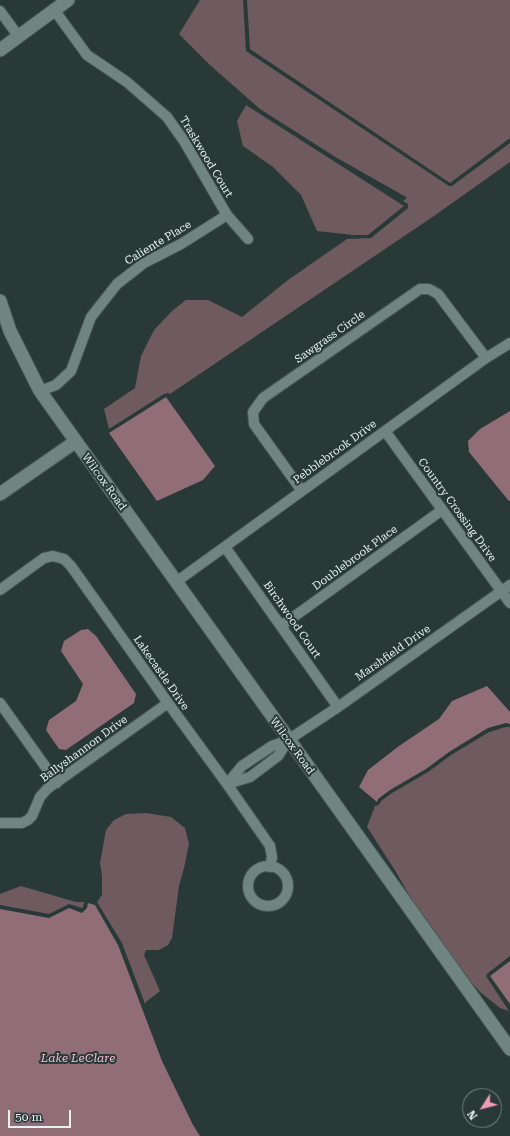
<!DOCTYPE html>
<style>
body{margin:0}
#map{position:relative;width:510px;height:1136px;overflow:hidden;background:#283938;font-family:"Roboto Serif",serif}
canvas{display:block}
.north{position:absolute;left:462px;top:1088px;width:40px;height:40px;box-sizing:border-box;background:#283938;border:1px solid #748382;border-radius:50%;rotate:234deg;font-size:11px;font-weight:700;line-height:16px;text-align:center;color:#e6f1f0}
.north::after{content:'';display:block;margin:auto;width:14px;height:18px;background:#f09ab4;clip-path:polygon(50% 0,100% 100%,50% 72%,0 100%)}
.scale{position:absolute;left:8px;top:1110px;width:63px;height:18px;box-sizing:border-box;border:2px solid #e6f1f0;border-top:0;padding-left:5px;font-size:12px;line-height:14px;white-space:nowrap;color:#e6f1f0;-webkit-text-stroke:3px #283938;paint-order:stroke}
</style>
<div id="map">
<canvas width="510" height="1136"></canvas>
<div class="north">N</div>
<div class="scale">50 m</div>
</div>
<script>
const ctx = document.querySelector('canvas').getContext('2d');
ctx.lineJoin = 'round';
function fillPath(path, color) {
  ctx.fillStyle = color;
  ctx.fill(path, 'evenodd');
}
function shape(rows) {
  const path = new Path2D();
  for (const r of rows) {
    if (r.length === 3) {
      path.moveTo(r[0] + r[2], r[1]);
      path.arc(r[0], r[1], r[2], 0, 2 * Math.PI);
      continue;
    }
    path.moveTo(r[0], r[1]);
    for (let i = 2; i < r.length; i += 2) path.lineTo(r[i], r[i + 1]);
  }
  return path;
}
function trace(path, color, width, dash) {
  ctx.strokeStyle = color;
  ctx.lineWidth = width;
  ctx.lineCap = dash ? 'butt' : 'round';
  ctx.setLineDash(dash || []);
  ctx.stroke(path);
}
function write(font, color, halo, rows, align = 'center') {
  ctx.font = font + ' "Roboto Serif",serif';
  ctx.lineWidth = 4;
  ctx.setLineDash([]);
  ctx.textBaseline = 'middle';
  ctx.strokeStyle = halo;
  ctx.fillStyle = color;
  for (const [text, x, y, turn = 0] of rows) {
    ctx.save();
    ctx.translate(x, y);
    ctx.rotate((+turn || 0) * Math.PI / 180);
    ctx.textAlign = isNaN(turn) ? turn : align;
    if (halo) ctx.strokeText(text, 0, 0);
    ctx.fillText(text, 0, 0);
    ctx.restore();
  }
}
fillPath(shape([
 [200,0,243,0,246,51,449,186,452,186,510,143,510,162,434,216,170,394,168,393,164,394,109,429,104,409,135,388,141,356,154,330,172,311,186,300,208,300,242,317,288,280,347,239,371,238,408,208,408,204,403,201,407,198,406,197,337,158,260,109,211,66,179,34],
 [247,0,510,0,510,138,450,183,250,49],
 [246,105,404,206,368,235,353,235,317,231,301,195,273,167,243,146,237,121],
 [506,727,510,727,510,956,488,973,486,976,509,1011,500,1008,480,992,452,961,422,918,396,872,367,827,375,806,379,805,381,801,392,793,428,772,451,755,489,732],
 [146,813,171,817,185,828,189,844,184,868,179,886,172,938,168,945,159,950,146,950,144,955,160,991,146,1002,145,1004,122,943,97,902,102,895,102,876,100,863,106,830,114,820,126,814],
 [21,886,76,902,84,902,83,907,82,908,69,904,49,914,0,905,0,894]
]), '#6e5a5f');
fillPath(shape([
 [166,397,215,466,203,480,157,501,109,433],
 [510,411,510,501,508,500,469,452,468,441,480,429],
 [88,629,96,636,136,694,134,703,66,750,59,749,46,730,49,720,76,701,83,684,61,651,64,641,81,630],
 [487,686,510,712,510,724,506,723,488,728,449,752,426,769,390,790,378,799,377,802,359,787,368,770,399,746,439,719,452,701],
 [88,903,95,905,118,945,162,1061,193,1125,200,1136,0,1136,0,909,49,918,69,908,82,913,87,908],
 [510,961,510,1004,490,976]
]), '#906d77');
const minor = shape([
 [0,11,19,37],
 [55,11,87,55,127,82,167,117,184,141,227,215,248,239],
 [40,391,56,385,71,371,91,317,117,284,144,263,181,244,227,215],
 [385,431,510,603],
 [302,491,254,424,253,412,263,398,420,289,429,289,438,294,486,358],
 [225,547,338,707],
 [176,582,486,358,510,343],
 [0,590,44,558,53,556,64,559,71,566,168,703,227,784,270,846,272,857,270,867],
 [281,626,442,510],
 [0,703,57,783],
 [227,784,242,766,272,746,288,740,338,707,510,585],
 [227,784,250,777,278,756,288,740],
 [0,823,22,823,28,820,32,816,40,797,47,789,168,703],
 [268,886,20]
]);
const tertiary = shape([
 [0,50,68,0],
 [0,301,10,331,40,391,510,1049],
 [0,494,75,442]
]);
trace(minor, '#485656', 12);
trace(tertiary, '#485656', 15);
trace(minor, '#708482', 10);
trace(tertiary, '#708482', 13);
write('11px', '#e6f1f0', '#283938', [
 ["Traskwood Court",206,157,59],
 ["Caliente Place",158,243,-31],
 ["Sawgrass Circle",330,337,-35],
 ["Pebblebrook Drive",335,452,-36],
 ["Wilcox Road",104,482,54],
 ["Country Crossing Drive",457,510,54],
 ["Doublebrook Place",355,558,-36],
 ["Birchwood Court",292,620,55],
 ["Marshfield Drive",393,653,-35],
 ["Lakecastle Drive",161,673,55],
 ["Wilcox Road",292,746,54],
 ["Ballyshannon Drive",84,749,-36]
]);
write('italic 12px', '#fbbcce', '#283938', [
 ["Lake LeClare",78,1058]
]);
</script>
